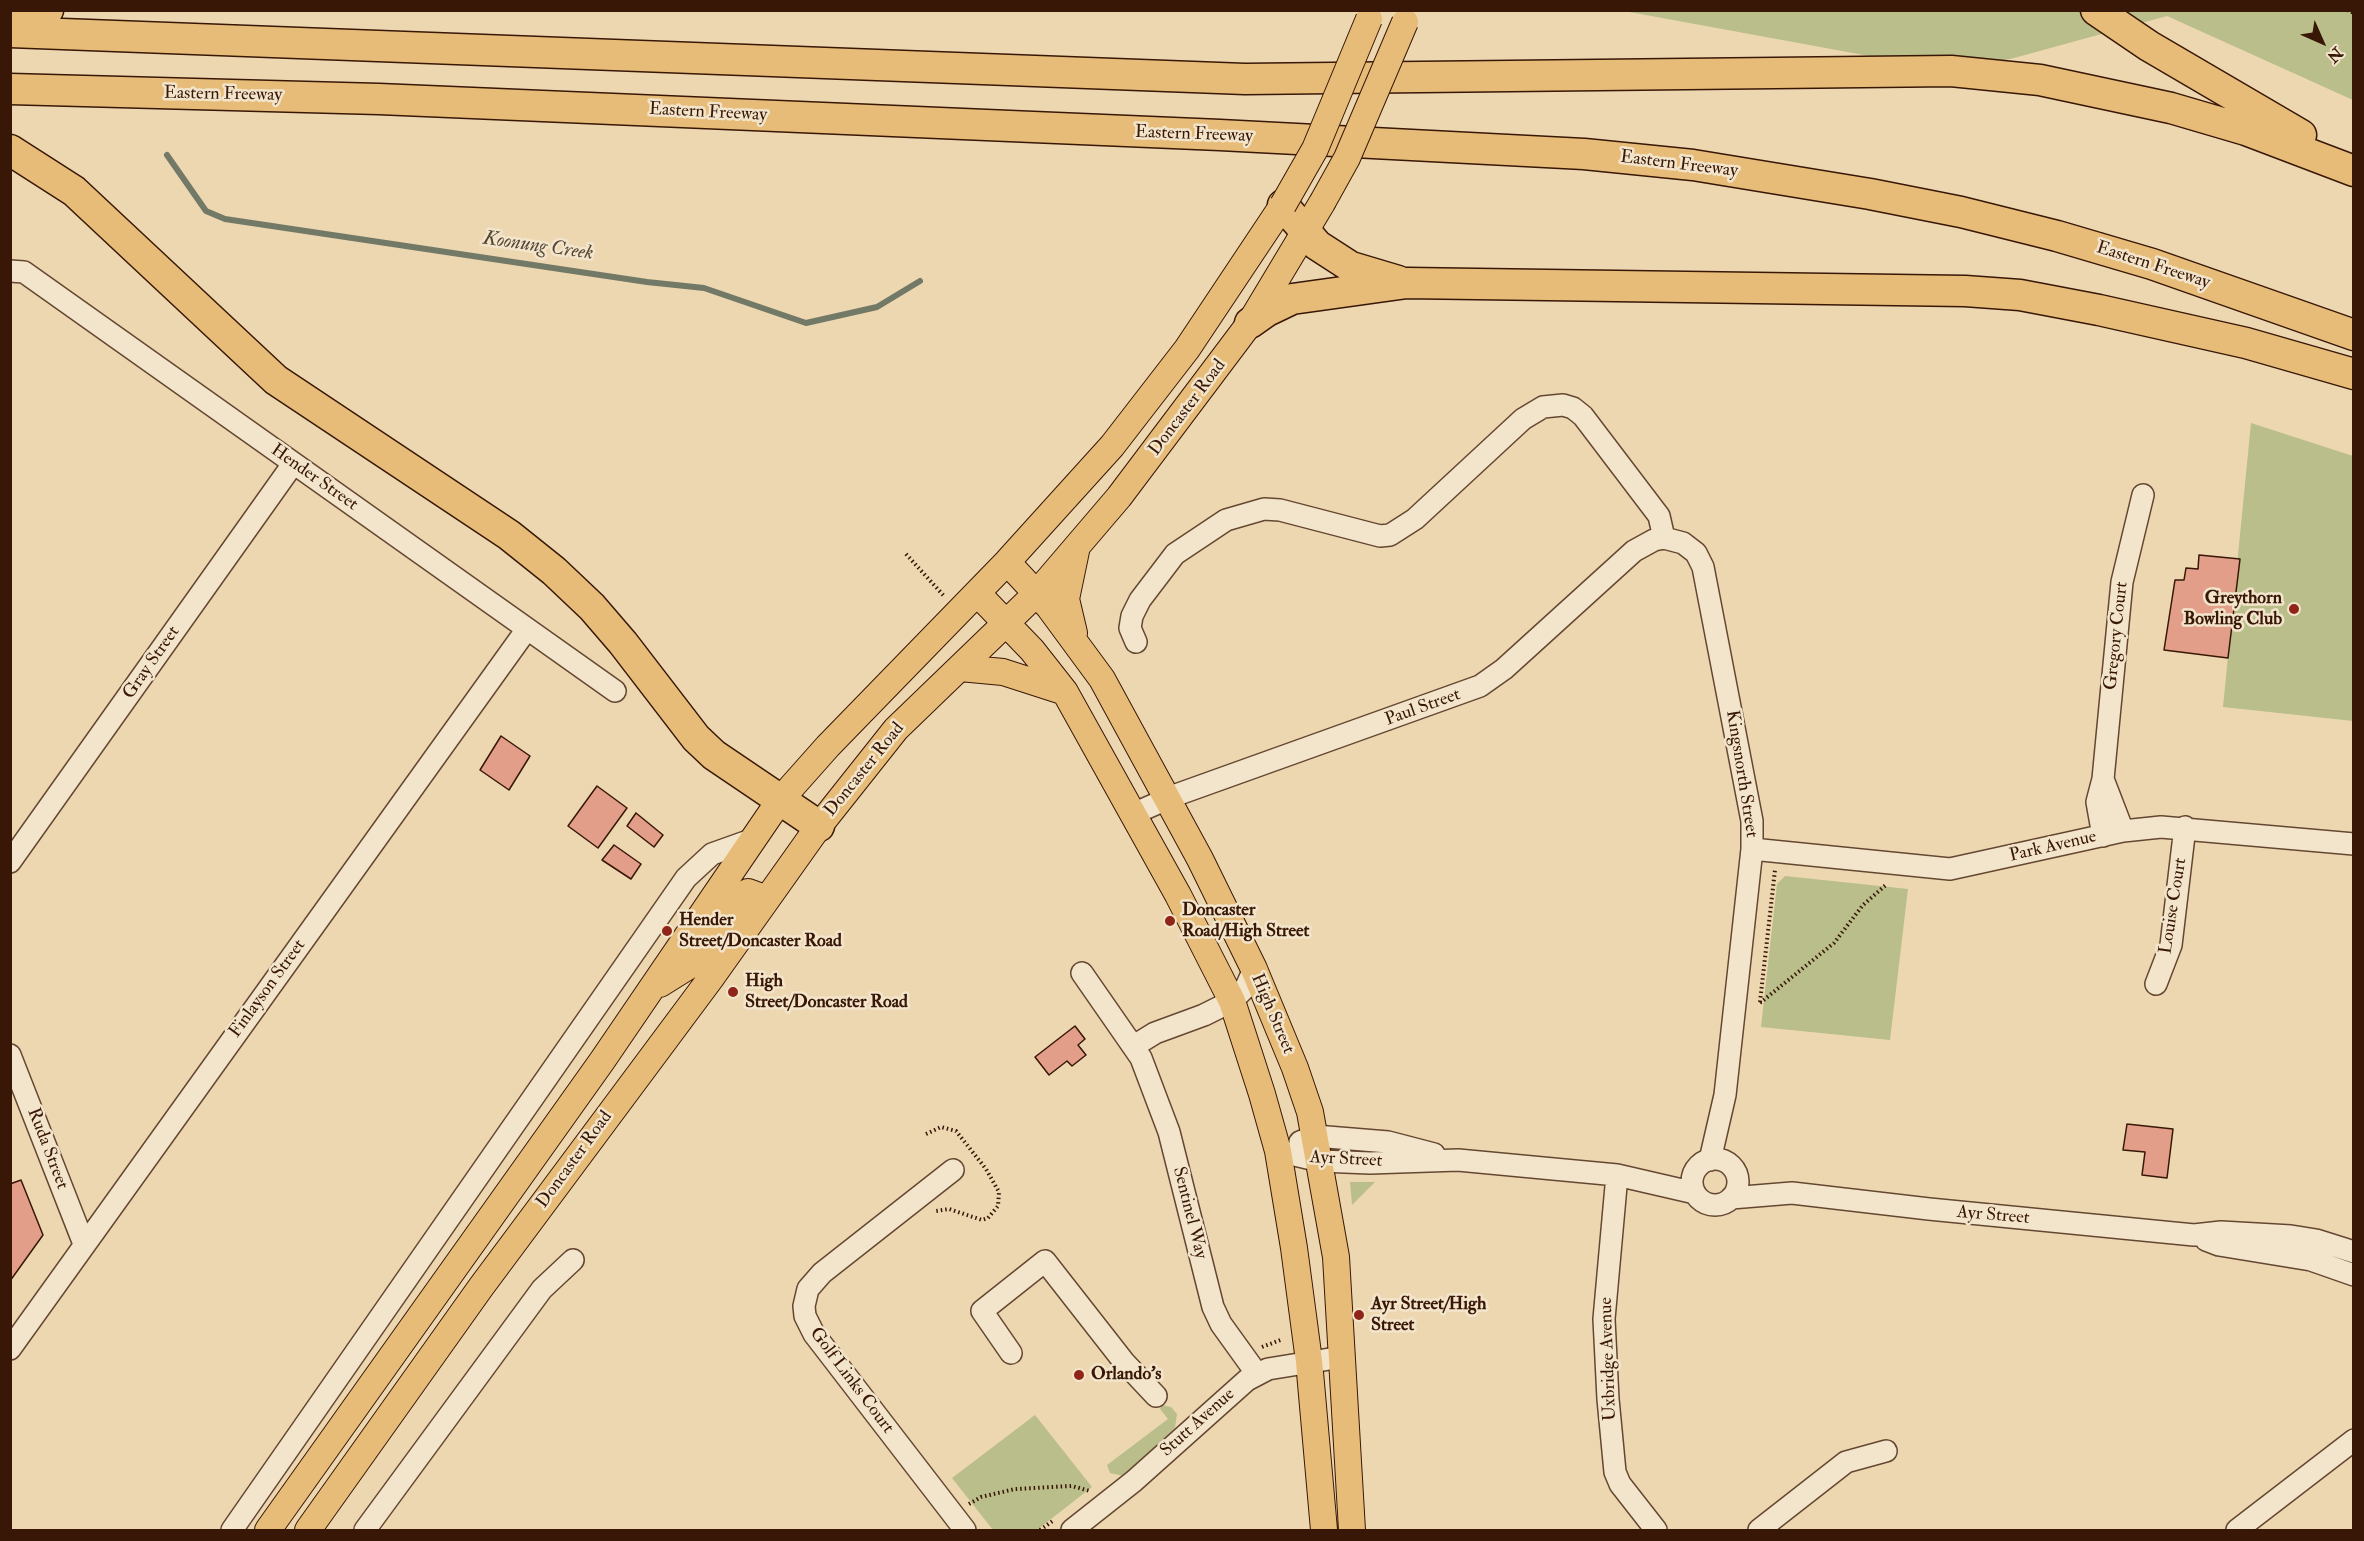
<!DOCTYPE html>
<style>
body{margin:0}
#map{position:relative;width:2364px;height:1541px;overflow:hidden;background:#edd7b1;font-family:"IM FELL Double Pica",serif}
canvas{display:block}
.frame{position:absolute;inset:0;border:12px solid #381706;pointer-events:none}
.north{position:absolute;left:2292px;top:12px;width:60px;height:60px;-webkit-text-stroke:4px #f3e5cc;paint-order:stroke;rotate:135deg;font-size:16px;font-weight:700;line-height:24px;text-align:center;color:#381706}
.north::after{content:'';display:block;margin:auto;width:21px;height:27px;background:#381706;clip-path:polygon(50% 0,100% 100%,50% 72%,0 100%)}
</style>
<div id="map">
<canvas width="2364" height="1541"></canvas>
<div class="frame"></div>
<div class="north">N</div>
</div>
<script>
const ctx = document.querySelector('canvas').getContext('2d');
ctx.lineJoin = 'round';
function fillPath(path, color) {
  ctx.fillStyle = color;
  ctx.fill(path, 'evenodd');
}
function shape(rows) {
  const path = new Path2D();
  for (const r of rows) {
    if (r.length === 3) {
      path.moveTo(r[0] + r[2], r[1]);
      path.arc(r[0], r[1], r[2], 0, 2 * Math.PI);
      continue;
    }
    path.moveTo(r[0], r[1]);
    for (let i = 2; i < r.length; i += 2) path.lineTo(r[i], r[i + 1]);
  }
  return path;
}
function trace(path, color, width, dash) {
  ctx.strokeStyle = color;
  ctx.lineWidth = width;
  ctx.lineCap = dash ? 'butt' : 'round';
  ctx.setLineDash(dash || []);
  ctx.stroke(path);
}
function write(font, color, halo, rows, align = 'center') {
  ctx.font = font + ' "IM FELL Double Pica",serif';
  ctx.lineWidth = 5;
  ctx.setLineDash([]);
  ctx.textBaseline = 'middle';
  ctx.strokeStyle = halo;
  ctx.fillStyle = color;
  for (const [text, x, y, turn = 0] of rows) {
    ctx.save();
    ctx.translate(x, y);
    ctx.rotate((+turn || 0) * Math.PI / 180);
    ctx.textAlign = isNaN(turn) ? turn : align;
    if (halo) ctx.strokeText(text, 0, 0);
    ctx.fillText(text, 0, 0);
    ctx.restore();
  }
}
fillPath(shape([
 [1624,11,2353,11,2353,100,2167,16,2014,58,1951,71],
 [2251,423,2353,456,2353,721,2223,707],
 [1785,876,1908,889,1890,1040,1761,1027,1777,884],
 [1350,1182,1375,1182,1352,1205],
 [1162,1405,1171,1407,1177,1414,1175,1428,1124,1476,1110,1473,1107,1465,1168,1419,1160,1409],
 [1035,1415,1092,1487,1037,1530,993,1530,952,1478]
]), '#b9be8b');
trace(shape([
 [167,155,206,211,225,219,647,282,704,288,806,323,877,307,920,281]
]), '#737967', 6);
const building = shape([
 [2199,555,2240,559,2228,658,2164,650,2175,580,2184,580,2186,568,2198,569,2199,555],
 [501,736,530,756,509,790,480,770,501,736],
 [597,786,627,808,598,848,568,826,597,786],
 [636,813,663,835,654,847,627,826,636,813],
 [614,845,641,864,631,879,602,860,614,845],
 [1075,1026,1085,1039,1078,1045,1086,1055,1072,1066,1067,1061,1049,1075,1035,1057,1075,1026],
 [2127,1124,2173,1129,2167,1178,2142,1175,2145,1152,2123,1150,2127,1124],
 [21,1180,43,1235,10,1281,10,1184,21,1180]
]);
fillPath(building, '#e29e88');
trace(building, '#381706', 1.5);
const minor = shape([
 [10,271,24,272,615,691],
 [1136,642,1130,628,1132,616,1140,600,1175,554,1226,520,1264,509,1280,510,1380,536,1390,535,1415,519,1523,419,1543,407,1563,405,1573,408,1583,416,1659,516,1664,538],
 [2103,779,2123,831],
 [1133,814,1176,795,1480,686,1504,669,1634,551,1654,540,1664,538,1683,543,1696,553,1703,567,1752,821,1752,849,1725,1095,1710,1160],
 [2103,836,2097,802,2103,779,2122,582,2143,495],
 [1752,849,1950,869,2123,831,2161,827,2354,844],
 [10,862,293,464],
 [1082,973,1141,1058,1169,1132,1213,1307,1221,1324,1257,1374],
 [2156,984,2171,945,2185,827],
 [1134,1046,1155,1033,1204,1015,1232,1001,1246,987,1254,969],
 [10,1055,84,1244],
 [1300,1142,1315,1136,1388,1142,1434,1154],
 [1278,1151,1320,1161,1370,1163,1458,1160,1617,1175,1695,1193],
 [1715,1182,23],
 [953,1170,822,1273,808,1289,804,1306,805,1316,814,1334,965,1530],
 [1617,1175,1604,1319,1608,1399,1615,1472,1620,1484,1656,1530],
 [1731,1198,1792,1193,1929,1209,2194,1235,2221,1232,2291,1236,2316,1240,2354,1252],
 [2206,1240,2219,1245,2311,1260,2354,1275],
 [10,1349,527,629],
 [1011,1353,982,1311,1045,1261,1124,1362,1156,1396],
 [232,1530,686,878,712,854,754,839],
 [365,1530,542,1289,573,1260],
 [1072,1530,1134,1481,1247,1380,1268,1369,1342,1357],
 [1759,1530,1846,1462,1886,1451],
 [2237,1530,2354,1440]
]);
const major = shape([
 [1007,562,1049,607,1102,679,1200,859,1254,969,1295,1068,1310,1112,1336,1257,1352,1530],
 [977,593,1032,650,1065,692,1178,895,1232,1001,1262,1094,1278,1151,1294,1248,1309,1361,1324,1530],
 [1074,633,1066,599,1076,551],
 [960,668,1003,672,1065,692],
 [660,984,700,959,748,892,767,899],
 [268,1530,602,1061,780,800,828,746,1007,562,1112,446,1187,349,1283,205],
 [308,1530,481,1287,711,978,819,826,896,729,1037,593,1119,497,1250,323,1322,203]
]);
const highway = shape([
 [2096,10,2149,46,2301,135],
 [10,13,48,10],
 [10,32,1245,79,1951,71,2040,80,2171,108,2246,130,2354,171],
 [10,89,379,99,1220,135,1584,154,1693,165,1870,194,1961,212,2057,236,2152,264,2354,335],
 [10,150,74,191,276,380,509,535,554,571,592,607,623,643,696,738,714,755,819,826],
 [1283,205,1317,245,1351,267,1398,281],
 [1250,323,1267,311,1292,299,1407,283,1965,291,2020,295,2099,310,2246,343,2354,374]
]);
trace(minor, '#654731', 24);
trace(major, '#381706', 28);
trace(highway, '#381706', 33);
trace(shape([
 [2347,10,2354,13],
 [906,554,944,596],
 [1760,1002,1775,870],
 [1760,1003,1834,943,1863,905,1887,884],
 [926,1134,941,1127,956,1131,986,1169,999,1192,998,1206,988,1218,982,1220,949,1209,936,1211],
 [1262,1347,1283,1339],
 [969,1504,981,1497,1015,1489,1072,1486,1090,1491],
 [1040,1530,1054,1520]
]), '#381706', 4, [1.5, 3]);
trace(minor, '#f3e5cc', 21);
trace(major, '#e6bc78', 26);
trace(highway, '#e6bc78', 30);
const majorBridge = shape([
 [1322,203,1347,158,1405,22],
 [1283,205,1315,149,1369,19]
]);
trace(majorBridge, '#381706', 28, []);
trace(majorBridge, '#e6bc78', 26);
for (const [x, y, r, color] of [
 [2294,609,6,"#8f2418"],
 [1170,921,6,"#8f2418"],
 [667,931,6,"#8f2418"],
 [733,992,6,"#8f2418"],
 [1359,1315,6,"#8f2418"],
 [1079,1375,6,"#8f2418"]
]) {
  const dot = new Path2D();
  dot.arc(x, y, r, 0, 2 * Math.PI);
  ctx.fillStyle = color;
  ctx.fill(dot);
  trace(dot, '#f3e5cc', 2);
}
write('18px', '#381706', '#f3e5cc', [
 ["Eastern Freeway",223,95,1],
 ["Eastern Freeway",708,113,3],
 ["Eastern Freeway",1194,135,2],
 ["Eastern Freeway",1679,165,7],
 ["Eastern Freeway",2153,266,18],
 ["Doncaster Road",1188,408,-53],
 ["Hender Street",314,478,35],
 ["Gregory Court",2117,636,-84],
 ["Gray Street",152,663,-55],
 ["Paul Street",1423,708,-20],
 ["Doncaster Road",865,770,-51],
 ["Kingsnorth Street",1741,774,81],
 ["Park Avenue",2053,847,-13],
 ["Louise Court",2174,906,-81],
 ["Finlayson Street",268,989,-54],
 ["High Street",1272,1014,67],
 ["Ruda Street",47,1149,69],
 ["Doncaster Road",575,1160,-54],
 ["Ayr Street",1346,1160,3],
 ["Sentinel Way",1189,1213,76],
 ["Ayr Street",1993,1216,5],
 ["Uxbridge Avenue",1609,1359,-92],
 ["Golf Links Court",851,1381,53],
 ["Stutt Avenue",1198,1423,-42]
]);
write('bold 18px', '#381706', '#f3e5cc', [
 ["Greythorn",2282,599,"right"],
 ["Bowling Club",2282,620,"right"],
 ["Doncaster",1182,911],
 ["Road/High Street",1182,932],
 ["Hender",679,921],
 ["Street/Doncaster Road",679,942],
 ["High",745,982],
 ["Street/Doncaster Road",745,1003],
 ["Ayr Street/High",1371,1305],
 ["Street",1371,1326],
 ["Orlando's",1091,1375]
], 'left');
write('italic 20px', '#554836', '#f3e5cc', [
 ["Koonung Creek",538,247,8]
]);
</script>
